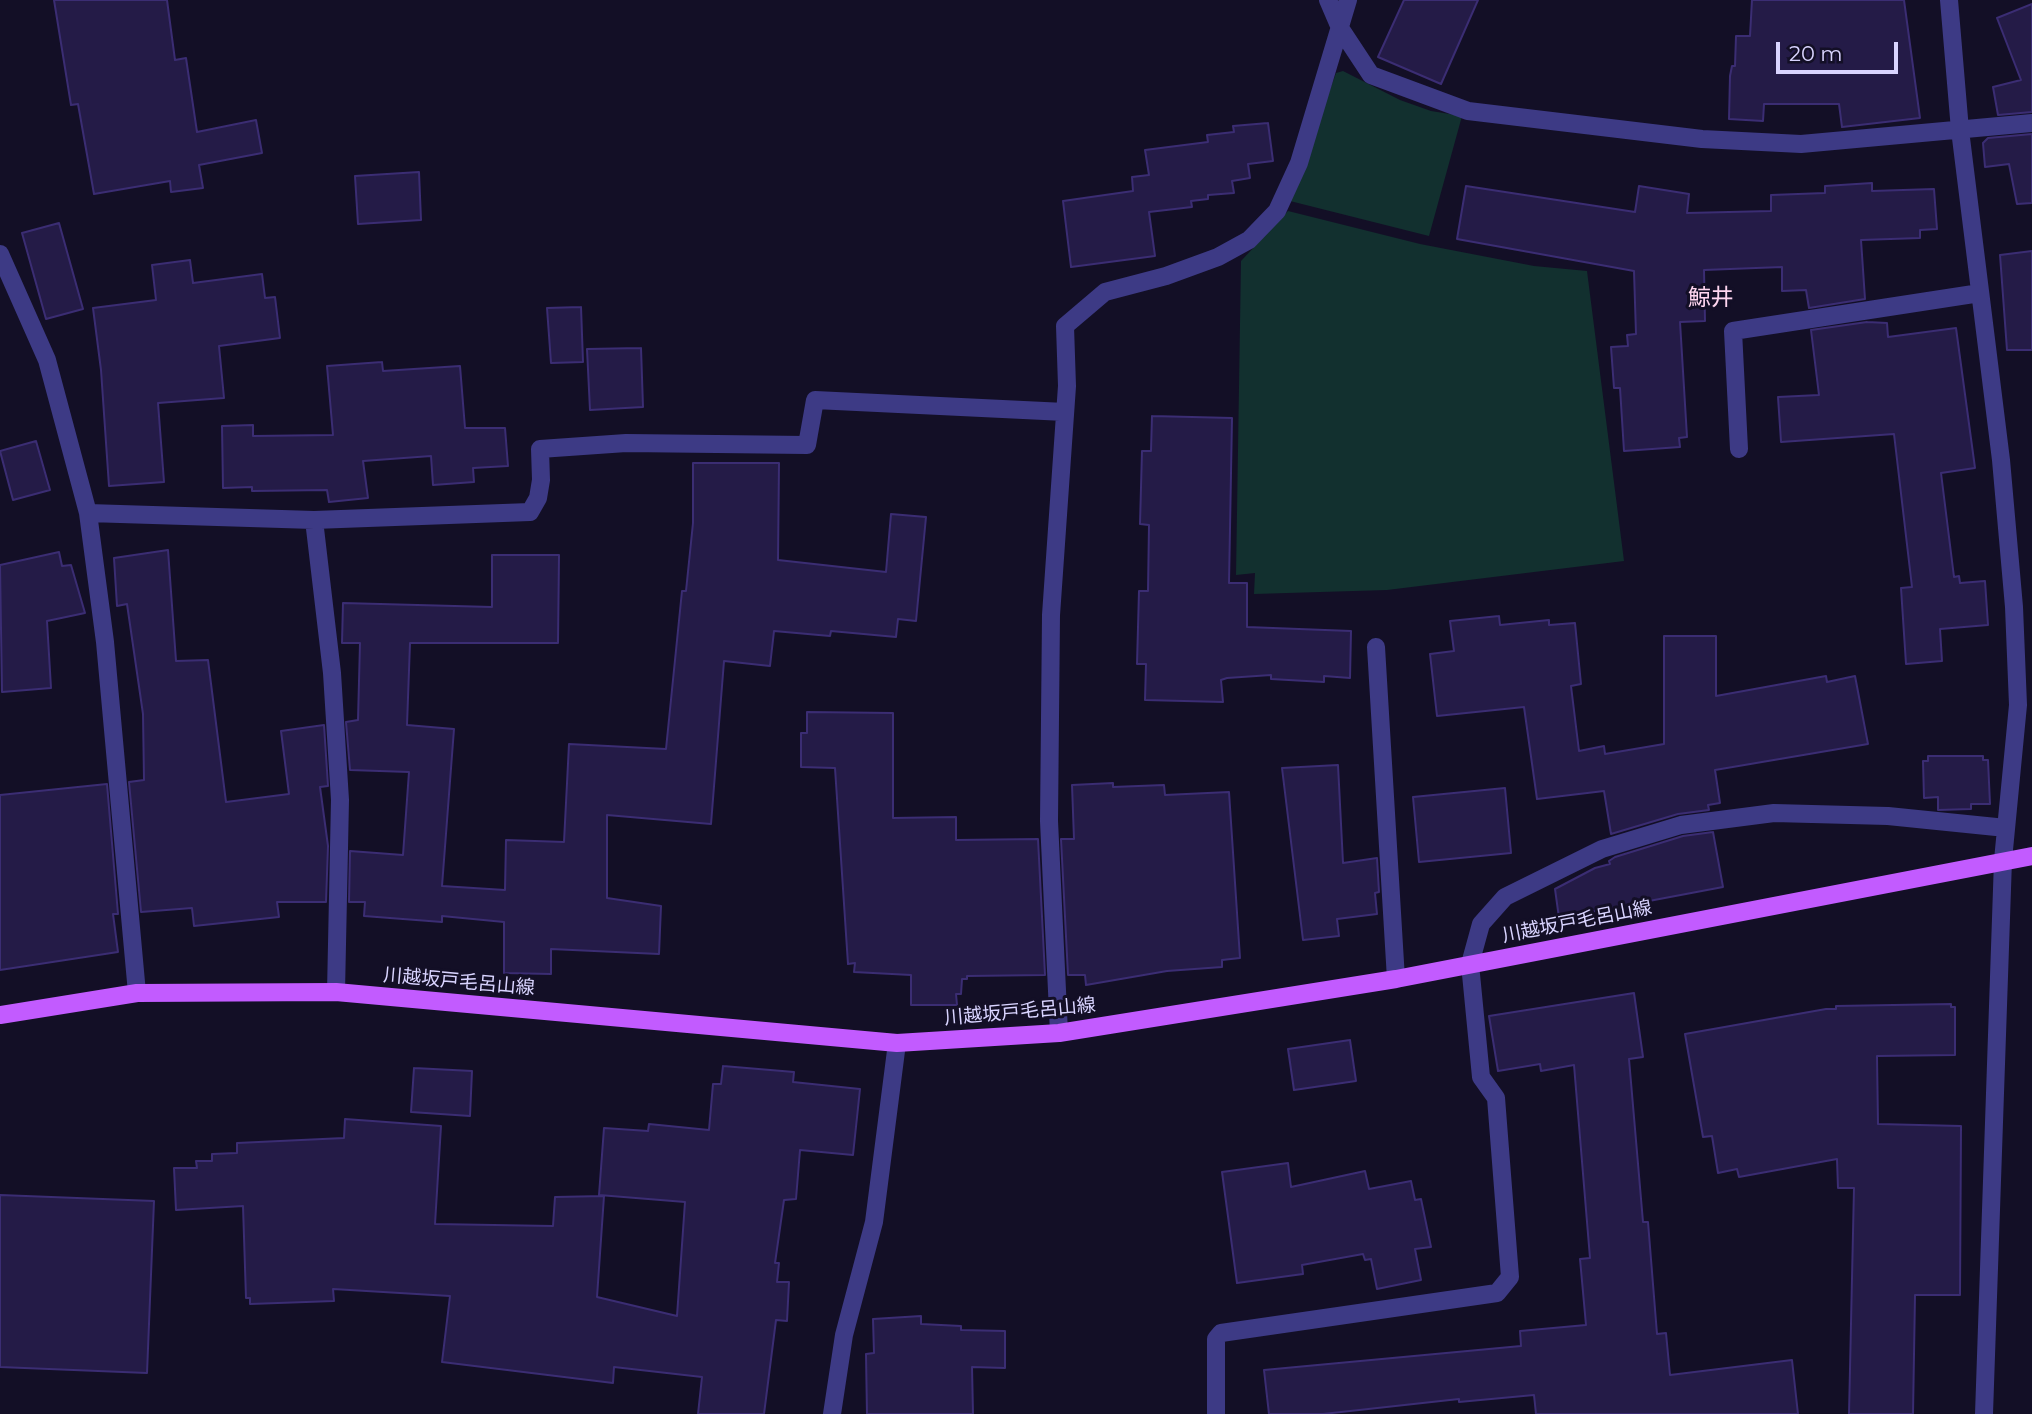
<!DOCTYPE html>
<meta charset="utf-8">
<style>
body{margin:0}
#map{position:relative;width:2032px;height:1414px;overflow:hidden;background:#130f26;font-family:Montserrat,sans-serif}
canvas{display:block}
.scale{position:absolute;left:1776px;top:42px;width:122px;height:32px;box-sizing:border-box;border:4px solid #d9d4ff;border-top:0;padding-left:9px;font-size:21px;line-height:24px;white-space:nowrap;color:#d9d4ff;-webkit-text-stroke:5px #130f26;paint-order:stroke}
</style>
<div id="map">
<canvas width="2032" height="1414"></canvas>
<div class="scale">20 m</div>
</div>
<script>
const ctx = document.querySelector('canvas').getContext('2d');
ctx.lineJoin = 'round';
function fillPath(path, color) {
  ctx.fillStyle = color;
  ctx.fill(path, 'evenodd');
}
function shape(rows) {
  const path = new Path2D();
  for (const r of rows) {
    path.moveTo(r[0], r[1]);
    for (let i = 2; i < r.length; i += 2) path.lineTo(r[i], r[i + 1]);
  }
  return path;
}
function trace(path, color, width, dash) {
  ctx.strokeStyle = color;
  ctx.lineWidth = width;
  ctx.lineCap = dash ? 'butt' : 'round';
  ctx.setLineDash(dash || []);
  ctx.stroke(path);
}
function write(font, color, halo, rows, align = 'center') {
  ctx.font = font + ' Montserrat,"Noto Sans JP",sans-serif';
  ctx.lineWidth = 6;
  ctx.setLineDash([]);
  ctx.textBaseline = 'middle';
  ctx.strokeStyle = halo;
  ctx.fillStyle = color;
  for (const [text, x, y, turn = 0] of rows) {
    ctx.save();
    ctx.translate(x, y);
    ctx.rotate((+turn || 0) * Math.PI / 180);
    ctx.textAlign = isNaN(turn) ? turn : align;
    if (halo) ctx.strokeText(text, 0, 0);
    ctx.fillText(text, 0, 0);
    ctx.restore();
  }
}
fillPath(shape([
 [1343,71,1400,100,1431,111,1462,116,1429,236,1290,201,1336,73],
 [1288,211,1420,244,1534,266,1587,271,1624,561,1387,590,1254,594,1255,573,1236,575,1241,261]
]), '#12302f');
const building = shape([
 [54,0,167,0,175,60,186,58,197,132,256,120,262,153,199,165,203,188,171,192,170,181,94,194,78,104,71,105,54,0],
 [1404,0,1478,0,1441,84,1378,57,1404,0],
 [1752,0,1904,0,1920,118,1842,127,1839,104,1764,104,1763,121,1729,119,1730,76,1732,66,1735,66,1736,36,1750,36,1752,0],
 [2032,4,2032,112,1998,115,1993,87,2021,80,1997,18,2032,4],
 [1268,123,1273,161,1248,164,1250,178,1232,181,1234,193,1208,195,1208,199,1191,201,1192,207,1149,212,1155,256,1071,267,1063,201,1133,191,1132,177,1149,175,1145,150,1208,142,1207,135,1234,132,1233,126,1268,123],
 [2032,134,2032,203,2017,204,2009,164,1985,167,1983,143,1988,138,2032,134],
 [419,172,421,220,358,224,355,176,419,172],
 [1872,183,1872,191,1934,189,1937,229,1920,230,1920,238,1861,240,1865,299,1809,308,1806,290,1782,291,1782,267,1704,270,1705,321,1680,322,1687,437,1679,438,1680,447,1624,451,1620,388,1614,388,1611,347,1628,346,1627,335,1636,334,1634,271,1457,239,1466,186,1635,212,1639,186,1689,194,1687,213,1771,211,1771,195,1825,193,1825,186,1872,183],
 [59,223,83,309,46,319,22,233,59,223],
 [2032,251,2032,350,2007,350,2000,255,2032,251],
 [190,260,193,283,262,274,265,298,275,297,280,338,219,346,224,398,158,403,164,482,109,486,101,370,93,308,156,300,152,265,190,260],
 [581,307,583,362,551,363,547,308,581,307],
 [1867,322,1887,323,1888,337,1956,328,1975,468,1941,473,1954,577,1959,576,1960,583,1985,581,1988,625,1940,629,1942,661,1906,664,1901,588,1912,587,1894,434,1781,442,1778,397,1819,395,1811,330,1867,322],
 [641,348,643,407,590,410,587,349,641,348],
 [382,362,383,371,460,366,465,428,505,428,508,466,473,468,474,482,433,485,431,456,363,461,368,498,329,502,327,490,252,491,252,487,223,488,222,426,253,425,253,436,333,435,327,366,382,362],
 [1152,416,1232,418,1229,583,1247,583,1247,627,1351,631,1350,678,1324,676,1324,682,1271,679,1271,675,1227,678,1221,680,1223,702,1145,700,1146,664,1137,664,1139,591,1148,591,1149,525,1140,524,1142,451,1151,451,1152,416],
 [36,441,50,490,13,500,0,451,36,441],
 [693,463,779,463,778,560,886,572,891,514,926,517,916,621,898,619,896,637,831,631,830,636,774,631,770,666,724,661,711,824,607,815,607,898,661,906,659,954,551,949,551,974,504,973,504,922,442,916,442,922,364,916,365,902,349,902,350,851,403,855,409,772,350,770,346,722,358,720,360,643,342,643,343,603,492,607,492,555,559,555,558,643,410,643,407,725,454,729,442,886,505,890,506,840,564,842,569,744,666,749,682,591,686,591,693,523,693,463],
 [168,550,176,661,208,660,226,802,289,794,281,731,324,725,328,786,320,787,328,846,326,902,277,902,279,917,194,926,192,908,141,912,129,782,144,780,143,714,127,604,117,606,114,558,168,550],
 [59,552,62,566,71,565,85,613,47,621,51,688,2,692,0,565,59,552],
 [1499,616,1500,625,1549,620,1549,625,1575,623,1581,684,1571,686,1579,751,1604,746,1605,754,1664,744,1664,636,1716,636,1716,696,1826,676,1827,682,1855,676,1868,744,1715,770,1720,803,1708,805,1709,810,1678,814,1611,834,1604,791,1537,799,1524,707,1437,716,1430,654,1454,651,1450,621,1499,616],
 [807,712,893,713,893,818,956,817,956,840,1038,839,1045,975,967,976,967,979,962,979,961,994,956,994,957,1005,911,1005,911,975,854,972,855,963,848,964,835,768,801,767,801,733,807,733,807,712],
 [1928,756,1983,756,1983,760,1988,760,1990,804,1971,804,1971,809,1938,810,1938,797,1924,798,1923,761,1928,761,1928,756],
 [1338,765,1343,863,1377,858,1379,892,1375,893,1377,914,1337,919,1339,936,1303,940,1282,768,1338,765],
 [1113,783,1113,787,1164,785,1165,795,1229,792,1240,958,1222,960,1222,967,1167,971,1086,985,1085,975,1068,975,1061,839,1074,839,1072,785,1113,783],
 [107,784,118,914,113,914,118,952,0,970,0,795,107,784],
 [1505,788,1511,853,1419,862,1413,797,1505,788],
 [1713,832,1723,887,1559,918,1555,889,1595,868,1610,864,1609,861,1615,857,1683,836,1713,832],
 [1634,993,1643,1057,1629,1059,1643,1222,1648,1222,1657,1334,1666,1333,1670,1375,1792,1360,1798,1414,1536,1414,1534,1395,1459,1402,1459,1399,1323,1414,1269,1414,1264,1370,1521,1346,1520,1331,1586,1325,1580,1259,1590,1258,1574,1065,1541,1071,1540,1064,1498,1071,1489,1016,1634,993],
 [1951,1004,1951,1007,1955,1007,1955,1055,1877,1056,1878,1124,1961,1126,1960,1295,1915,1295,1913,1414,1849,1414,1854,1188,1838,1188,1837,1159,1739,1177,1737,1169,1718,1173,1712,1136,1703,1137,1685,1034,1826,1009,1836,1009,1836,1006,1951,1004],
 [1350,1040,1356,1081,1294,1090,1288,1049,1350,1040],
 [723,1066,794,1072,793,1082,860,1089,853,1155,800,1150,796,1199,784,1200,775,1263,779,1263,777,1282,789,1282,787,1321,776,1320,764,1414,698,1414,702,1377,614,1367,613,1383,442,1362,450,1296,333,1289,334,1301,250,1304,250,1298,246,1298,243,1206,176,1210,174,1168,197,1168,196,1161,212,1161,212,1154,237,1153,237,1143,344,1138,345,1119,441,1126,435,1224,553,1226,555,1197,604,1196,597,1297,677,1316,685,1202,599,1195,604,1128,648,1131,649,1124,709,1130,713,1084,721,1084,723,1066],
 [414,1068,472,1071,470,1116,411,1112,414,1068],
 [1288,1163,1291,1187,1365,1171,1369,1189,1411,1181,1415,1200,1421,1199,1431,1247,1415,1249,1421,1280,1377,1289,1371,1259,1365,1260,1363,1254,1302,1265,1303,1274,1237,1283,1222,1172,1288,1163],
 [0,1195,154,1201,147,1373,0,1367,0,1195],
 [921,1316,921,1324,961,1326,961,1330,1005,1331,1005,1368,972,1367,973,1414,867,1414,866,1354,874,1353,873,1319,921,1316]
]);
fillPath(building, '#241b47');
trace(building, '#3b2d73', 2);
trace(shape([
 [1328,0,1340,28,1371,75,1468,111,1702,139,1801,144,2032,123],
 [1949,0,1960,130,2001,460,2014,607,2018,705,2003,860,1984,1414],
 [0,254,47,360,88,513,105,642,137,993],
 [1739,449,1733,331,1980,293],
 [88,513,314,520,530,512,538,498,541,480,540,449,626,443,807,445,815,400,1065,412],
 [314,520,332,673,340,800,336,992],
 [1376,647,1396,979],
 [1059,1033,1049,821,1051,615,1067,386,1065,326,1105,292,1166,276,1218,257,1249,240,1277,211,1299,163,1348,0],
 [832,1414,844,1335,874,1222,897,1043],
 [1216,1414,1216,1339,1221,1333,1497,1293,1510,1277,1496,1098,1481,1077,1470,964,1481,924,1505,897,1602,849,1681,825,1774,813,1888,816,2006,828]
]), '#3d3a85', 18);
trace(shape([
 [0,1015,137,993,336,992,897,1043,1059,1033,1396,979,2032,856]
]), '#c25bff', 18);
write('19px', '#d9d4ff', '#130f26', [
 ["川越坂戸毛呂山線",1577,922,-11],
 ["川越坂戸毛呂山線",459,982,5],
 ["川越坂戸毛呂山線",1020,1012,-5]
]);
write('23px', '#ffd6f0', '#130f26', [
 ["鯨井",1711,298]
]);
</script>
